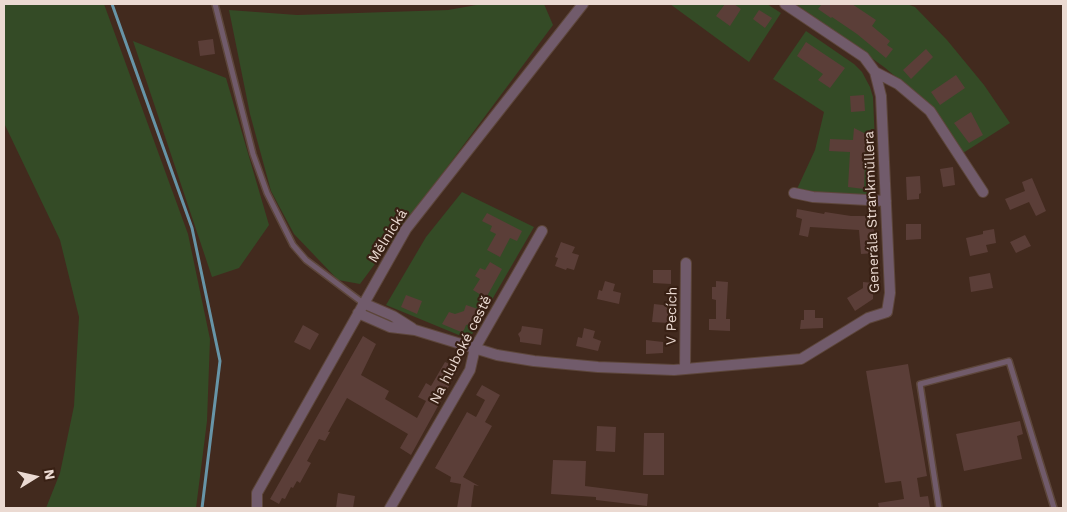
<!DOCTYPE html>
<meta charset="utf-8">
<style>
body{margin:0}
#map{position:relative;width:1067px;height:512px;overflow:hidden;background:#422a1e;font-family:"Work Sans",sans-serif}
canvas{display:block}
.frame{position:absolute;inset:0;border:5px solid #ebdad2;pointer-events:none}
.north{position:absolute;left:10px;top:452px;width:50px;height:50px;-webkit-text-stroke:4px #382014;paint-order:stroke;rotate:80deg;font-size:14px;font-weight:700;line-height:20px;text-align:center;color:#ebdad2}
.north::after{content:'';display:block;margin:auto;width:18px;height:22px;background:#ebdad2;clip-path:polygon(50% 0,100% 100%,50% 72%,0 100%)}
</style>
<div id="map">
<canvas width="1067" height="512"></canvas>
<div class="frame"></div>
<div class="north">N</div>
</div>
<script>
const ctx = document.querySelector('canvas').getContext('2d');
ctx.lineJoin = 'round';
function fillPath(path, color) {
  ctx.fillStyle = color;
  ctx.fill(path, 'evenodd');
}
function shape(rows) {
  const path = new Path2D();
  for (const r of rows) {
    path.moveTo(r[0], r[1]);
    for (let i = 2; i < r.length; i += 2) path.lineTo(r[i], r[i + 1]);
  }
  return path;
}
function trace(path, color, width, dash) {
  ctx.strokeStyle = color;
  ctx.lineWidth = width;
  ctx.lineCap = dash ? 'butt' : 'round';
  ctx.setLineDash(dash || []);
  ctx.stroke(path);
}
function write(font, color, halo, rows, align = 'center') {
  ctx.font = font + ' "Work Sans",sans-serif';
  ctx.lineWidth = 4.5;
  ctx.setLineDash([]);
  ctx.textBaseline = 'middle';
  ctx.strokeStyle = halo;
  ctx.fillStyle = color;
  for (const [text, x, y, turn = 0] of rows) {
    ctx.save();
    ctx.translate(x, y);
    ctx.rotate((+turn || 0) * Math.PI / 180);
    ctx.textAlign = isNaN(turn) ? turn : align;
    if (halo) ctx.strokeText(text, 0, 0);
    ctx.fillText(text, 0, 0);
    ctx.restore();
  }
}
fillPath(shape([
 [4,4,104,4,188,234,210,339,207,421,196,508,46,508,60,473,74,406,79,317,60,240,4,123],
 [482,4,544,4,553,25,360,284,338,280,294,234,271,191,250,114,229,10,297,15,448,10],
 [670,4,767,4,781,13,749,62],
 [796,4,907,4,915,7,947,40,984,85,1010,123,963,153,937,114,925,101,884,67],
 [806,31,854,64,862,72,870,87,873,97,877,189,875,195,870,197,815,193,797,189,815,150,824,112,773,79],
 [133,41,226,78,269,225,239,268,212,277],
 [462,192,534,227,471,336,466,338,386,305,426,237]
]), '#344b26');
trace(shape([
 [112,4,192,228,220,361,202,508]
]), '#6794a7', 3);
fillPath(shape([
 [725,4,734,4,741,9,730,26,716,16],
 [822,4,852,4,876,20,872,26,890,41,887,45,893,49,886,58,857,34,832,17,831,18,818,9],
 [759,10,772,18,765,28,753,19],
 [213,39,215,54,200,56,198,41],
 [806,42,845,68,830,88,818,80,823,74,797,56],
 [926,49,933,57,911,79,903,70],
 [956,75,965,88,940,105,931,92],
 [864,95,865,111,851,112,850,96],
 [971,112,983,135,969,143,954,123],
 [854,128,866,134,864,189,848,187,850,152,829,151,830,139,853,140],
 [953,167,955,185,943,187,940,169],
 [920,176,921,193,919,194,919,199,907,200,906,177],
 [1032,178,1046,211,1036,216,1029,202,1010,210,1005,199,1025,191,1022,182],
 [797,209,824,214,825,212,851,216,870,216,869,229,874,228,875,253,861,254,859,230,810,227,808,237,799,235,802,219,796,217],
 [487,213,522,231,517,241,510,238,500,257,487,250,496,234,490,231,492,226,482,221],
 [906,224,921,224,921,239,906,240],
 [994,229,996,243,986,245,988,252,970,256,966,238,983,234,983,231],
 [1025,235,1031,246,1016,253,1010,242],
 [561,242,575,247,572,253,579,255,574,270,567,268,566,270,555,266,558,258,555,257],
 [490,262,502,269,486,298,473,290,480,279,475,276,480,268,485,270],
 [653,270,671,270,671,284,653,283],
 [990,273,993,288,971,292,969,277],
 [605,281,615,284,613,291,621,293,619,304,597,299,599,290,602,291],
 [716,281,728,282,726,319,730,319,730,331,709,330,709,319,716,319,716,300,712,299,712,287,716,287],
 [863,282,873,283,873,299,855,311,847,298,863,288],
 [406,295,422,301,417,314,401,307],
 [654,304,671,306,669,323,652,322],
 [466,305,478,309,470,324,466,325,464,330,461,332,442,324,449,312,455,314,464,311],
 [804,310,815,310,815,318,823,318,823,328,800,329,801,320,804,320],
 [303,325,319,334,310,350,294,342],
 [522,326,543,329,541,345,520,342,520,338,518,334,521,331],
 [584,328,595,331,593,338,601,341,598,351,576,346,578,337,582,338],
 [363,336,376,344,361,375,389,391,385,399,417,418,426,401,418,397,426,383,431,386,445,362,459,368,411,455,400,448,408,434,347,398,328,432,330,432,325,441,319,439,307,461,311,463,300,483,297,481,293,488,291,487,285,499,282,498,279,504,270,499],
 [646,340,663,342,663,353,646,354],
 [908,364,927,476,917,478,920,497,928,496,930,508,879,508,878,503,904,499,901,481,885,483,866,371],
 [482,385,500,395,485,422,492,426,463,477,479,486,474,485,471,508,457,508,461,484,450,482,451,477,435,468,467,412,476,417,485,400,476,395],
 [1020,421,1023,434,1017,436,1022,459,964,471,956,434],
 [597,426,616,427,615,452,596,451],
 [644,433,664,433,664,475,643,475],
 [553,460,586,461,585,486,648,494,647,506,596,500,596,497,551,494],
 [338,493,355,496,353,508,336,508]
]), '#5b3e38');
const service = shape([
 [215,4,253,154,267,193,293,245,306,260,363,303],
 [939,508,920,384,1009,361,1054,508]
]);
const minor = shape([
 [875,72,898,84,930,111,983,192],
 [794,193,813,197,886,201],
 [363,303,393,316,412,328],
 [358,313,390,327,415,330,497,355,534,361,598,367,674,370,801,359,868,318,887,312,890,293,881,96,875,72,864,57,785,4],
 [685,369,686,263],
 [257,508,257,493,406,229,583,4],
 [390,508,470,370,475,348,542,231]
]);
trace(service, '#5d463b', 8);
trace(minor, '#5d463b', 12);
trace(service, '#715b6b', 5);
trace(minor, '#715b6b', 10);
write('14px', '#ebdad2', '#382014', [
 ["Generála Strankmüllera",872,212,-92],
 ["Mělnická",388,236,-58],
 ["V Pecích",672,316,-89],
 ["Na hluboké cestě",461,350,-63]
]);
</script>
